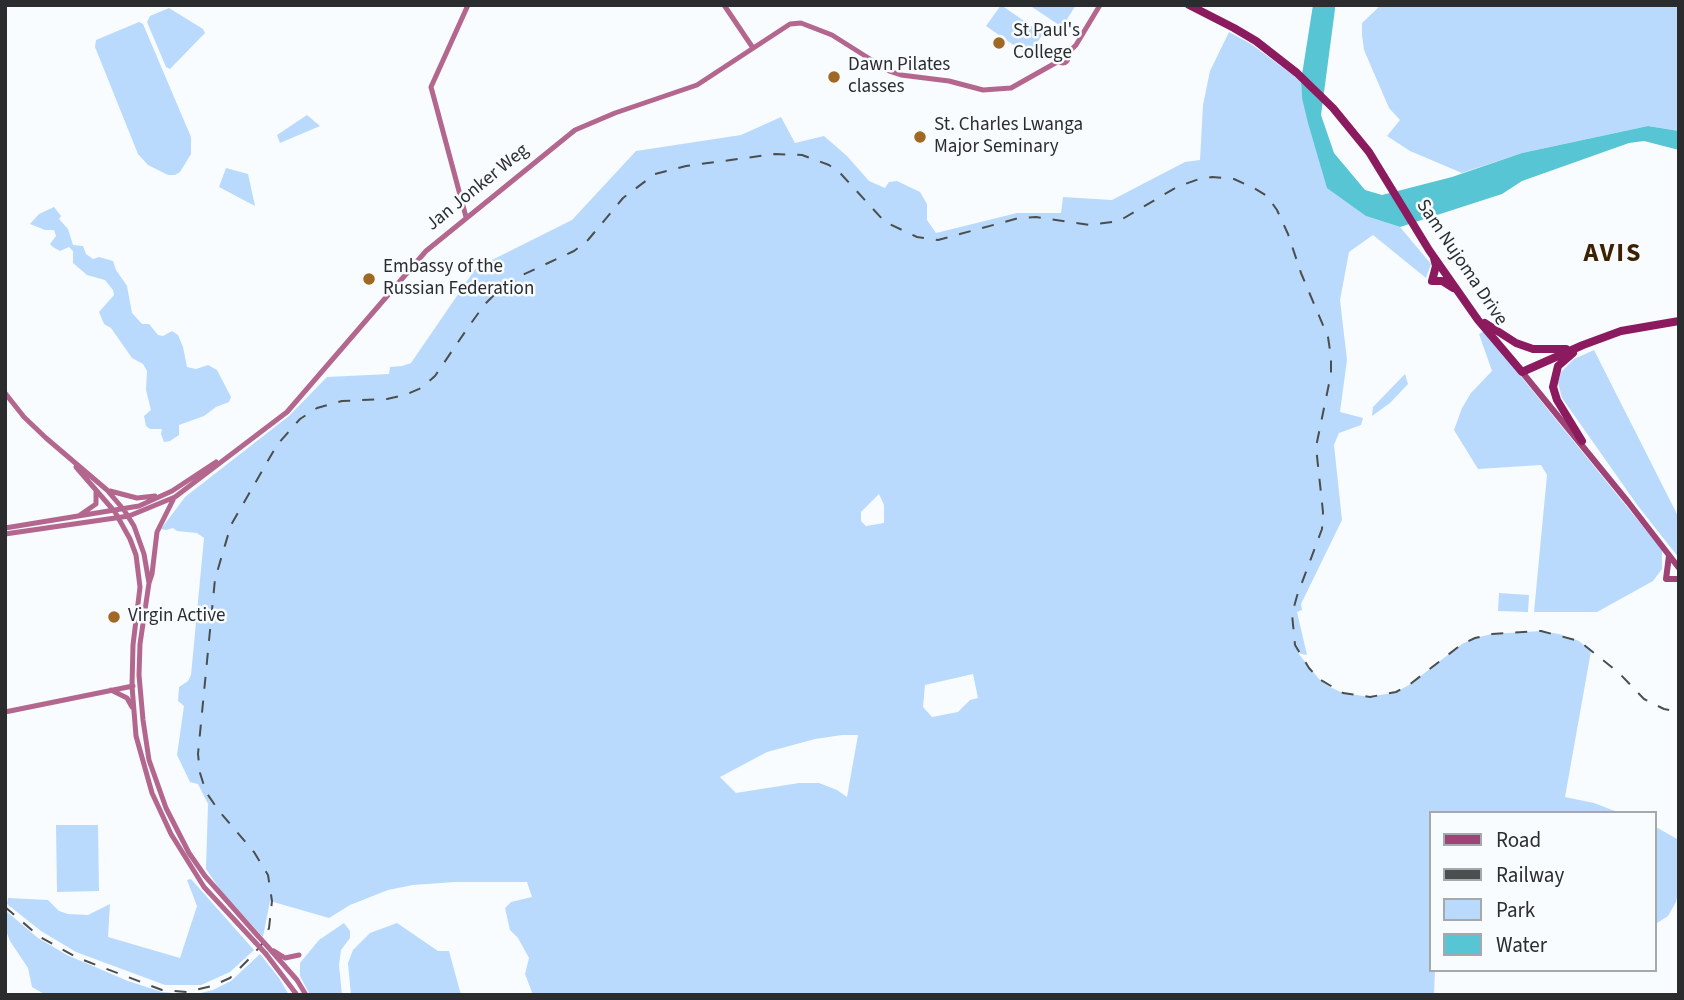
<!DOCTYPE html>
<style>
body{margin:0}
#map{position:relative;width:1684px;height:1000px;overflow:hidden;background:#f8fcff;font-family:"Source Sans 3",sans-serif}
canvas{display:block}
.frame{position:absolute;inset:0;border:7px solid #2a2c2d;pointer-events:none}
.legend{position:absolute;left:1429px;top:811px;width:228px;height:161px;box-sizing:border-box;background:#f8fcff;border:2px solid #a6a9ab;margin:0;padding:9px 12px;list-style:none;font-size:21px;color:#2a2c2d}
.legend li{display:flex;align-items:center;gap:14px;height:35px}
.legend b{width:35px;border:2px solid #a6a9ab}
</style>
<div id="map">
<canvas width="1684" height="1000"></canvas>
<div class="frame"></div>
<ul class="legend">
<li><b style="height:9px;background:#9f4275"></b>Road</li>
<li><b style="height:9px;background:#4b4e4f"></b>Railway</li>
<li><b style="height:19px;background:#b9dafc"></b>Park</li>
<li><b style="height:19px;background:#57c5d3"></b>Water</li>
</ul>
</div>
<script>
const ctx = document.querySelector('canvas').getContext('2d');
ctx.lineJoin = 'round';
function fillPath(path, color) {
  ctx.fillStyle = color;
  ctx.fill(path, 'evenodd');
}
function shape(rows) {
  const path = new Path2D();
  for (const r of rows) {
    if (r.length === 3) {
      path.moveTo(r[0] + r[2], r[1]);
      path.arc(r[0], r[1], r[2], 0, 2 * Math.PI);
      continue;
    }
    path.moveTo(r[0], r[1]);
    for (let i = 2; i < r.length; i += 2) path.lineTo(r[i], r[i + 1]);
  }
  return path;
}
function trace(path, color, width, dash) {
  ctx.strokeStyle = color;
  ctx.lineWidth = width;
  ctx.lineCap = dash ? 'butt' : 'round';
  ctx.setLineDash(dash || []);
  ctx.stroke(path);
}
function write(font, color, halo, rows, align = 'center') {
  ctx.font = font + ' "Source Sans 3",sans-serif';
  ctx.lineWidth = 5;
  ctx.setLineDash([]);
  ctx.textBaseline = 'middle';
  ctx.strokeStyle = halo;
  ctx.fillStyle = color;
  for (const [text, x, y, turn = 0] of rows) {
    ctx.save();
    ctx.translate(x, y);
    ctx.rotate((+turn || 0) * Math.PI / 180);
    ctx.textAlign = isNaN(turn) ? turn : align;
    if (halo) ctx.strokeText(text, 0, 0);
    ctx.fillText(text, 0, 0);
    ctx.restore();
  }
}
fillPath(shape([
 [1001,5,1043,34,1028,55,986,26],
 [1029,5,1076,5,1062,27],
 [1381,5,1679,5,1679,131,1648,126,1522,153,1462,173,1410,151,1387,136,1400,120,1389,108,1364,50,1362,35,1362,23],
 [169,8,203,29,205,33,170,69,166,67,147,22,150,16],
 [139,22,143,24,191,137,191,154,180,172,175,175,168,175,148,165,138,154,95,47,96,40],
 [1229,32,1251,44,1301,81,1302,98,1366,216,1400,227,1431,264,1426,278,1373,235,1349,252,1340,300,1347,360,1340,412,1363,418,1361,425,1339,433,1334,445,1342,520,1301,604,1302,610,1297,612,1307,655,1298,653,1319,679,1330,687,1343,693,1370,697,1396,692,1409,685,1462,644,1475,638,1492,634,1541,631,1559,634,1579,641,1591,651,1565,797,1594,803,1620,813,1430,813,1430,970,1435,970,1434,995,533,995,525,974,529,958,518,938,510,930,505,908,511,902,532,897,527,882,455,882,413,885,388,890,350,905,329,918,270,901,263,937,221,891,206,869,208,804,198,784,190,782,177,755,184,706,178,701,179,687,188,681,191,675,204,538,197,533,177,531,173,528,166,530,161,529,185,497,289,416,324,380,327,377,389,374,390,367,402,366,411,363,476,268,572,220,636,151,741,135,781,117,795,143,824,136,847,156,869,181,885,188,889,182,897,181,920,192,927,204,927,220,936,233,1017,213,1061,213,1063,197,1112,200,1185,162,1200,160,1203,105,1210,71],
 [879,494,884,505,884,523,866,526,861,521,861,512],
 [973,674,978,698,970,700,958,712,932,717,923,707,925,685],
 [842,735,858,735,847,797,837,790,819,783,799,783,736,793,720,777,767,752,815,739],
 [307,115,320,126,280,143,277,135],
 [226,168,248,174,255,206,219,187],
 [54,207,61,216,59,219,68,229,73,245,83,246,86,254,93,259,99,257,113,261,116,270,127,286,132,313,142,324,149,324,158,335,163,336,172,331,178,335,183,347,187,367,196,369,208,365,217,370,231,397,229,402,216,407,204,416,179,425,179,435,170,441,164,442,161,434,162,429,150,429,146,426,144,416,151,410,146,390,147,371,143,364,132,358,111,328,104,324,99,312,114,295,113,290,105,280,87,275,73,263,73,251,69,247,60,251,53,247,50,244,56,236,54,230,45,230,30,224,39,214],
 [1484,331,1662,550,1662,569,1653,581,1597,612,1534,612,1547,475,1541,465,1478,469,1454,430,1462,408,1471,393,1492,371,1479,334],
 [1594,350,1679,518,1679,558,1638,506,1562,398,1558,383,1561,372,1574,359],
 [1405,374,1408,384,1390,403,1372,416,1373,407],
 [1499,593,1529,595,1528,612,1498,611],
 [56,825,98,825,99,891,57,892],
 [1654,826,1679,840,1679,887,1676,902,1668,916,1654,925],
 [191,879,254,950,230,972,201,985,165,985,76,952,41,931,7,904,8,898,48,900,59,911,68,914,88,915,110,904,108,937,180,958,197,906,187,880],
 [6,911,38,938,67,955,128,981,162,992,193,995,213,990,231,981,260,954,279,978,289,995,46,995,32,987,28,968,10,941,5,928],
 [344,923,350,931,350,938,341,950,339,965,342,995,310,995,300,976,300,963,319,940],
 [397,923,438,951,449,951,461,995,351,995,348,963,353,950,370,933]
]), '#b9dafc');
fillPath(shape([
 [1313,5,1335,5,1335,9,1321,115,1334,153,1365,190,1382,195,1452,177,1522,153,1648,126,1679,131,1679,150,1644,141,1629,143,1522,181,1502,194,1400,227,1366,216,1327,188,1308,123,1302,98,1301,81]
]), '#57c5d3');
trace(shape([
 [724,5,753,48],
 [1063,58,5],
 [1067,54,1076,45,1100,5],
 [466,217,431,87,468,5],
 [5,393,24,417,46,438,107,490,124,510,134,526,144,554,149,583,140,644,139,675,143,720,149,760,166,808,189,853,205,876,258,936],
 [76,467,115,512,130,539,136,555,140,587,133,645,132,686,136,736,152,793,171,834,204,887,255,942],
 [110,491,137,498,155,496],
 [80,515,96,504,96,492],
 [5,528,139,506,172,491,216,462],
 [5,534,129,516,175,497,287,412,426,251,575,130,615,113,697,85,790,24,801,23,832,35,889,71,901,75,949,81,983,90,1011,88,1059,61],
 [149,583,152,574,157,532,173,500],
 [111,690,127,698,132,707],
 [5,712,133,686],
 [268,947,297,980,306,995],
 [274,951,285,958,299,955],
 [266,954,297,995]
]), '#b4678e', 5);
trace(shape([
 [1522,372,1628,502,1679,568],
 [1669,556,1666,579,1679,579]
]), '#9f4275', 6);
trace(shape([
 [1189,5,1234,28,1256,41,1297,73,1333,108,1369,152,1429,250,1478,320,1522,372,1583,345,1621,331,1679,321],
 [1434,258,1436,266,1432,281,1442,281,1453,288],
 [1485,323,1516,343,1533,349,1566,349],
 [1573,353,1558,366,1553,387,1557,400,1582,441]
]), '#8c1a5f', 8);
trace(shape([
 [5,907,40,937,78,958,162,990,187,992,212,986,230,978,251,957,262,944,269,928,272,901,268,875,254,852,219,811,206,792,200,773,198,754,215,579,231,525,277,445,300,419,317,408,342,401,387,399,405,395,421,388,435,376,469,326,485,304,500,289,516,278,574,251,588,240,623,198,655,174,686,166,775,154,802,155,829,165,841,174,885,222,917,237,938,240,1019,218,1036,217,1090,225,1119,221,1177,187,1199,179,1212,177,1234,179,1254,188,1267,196,1277,210,1288,234,1301,273,1328,337,1331,357,1331,374,1316,447,1323,512,1322,529,1297,596,1292,614,1295,645,1309,668,1319,679,1343,693,1370,697,1396,692,1409,685,1462,644,1475,638,1492,634,1541,631,1579,641,1619,673,1644,699,1664,709,1679,712]
]), '#4b4e4f', 2, [12, 12]);
trace(shape([
 [258,936,268,947],
 [255,942,266,954]
]), '#b4678e', 5);
for (const [x, y, r, color] of [
 [999,43,7,"#9f6823"],
 [834,77,7,"#9f6823"],
 [920,137,7,"#9f6823"],
 [369,279,7,"#9f6823"],
 [114,617,7,"#9f6823"]
]) {
  const dot = new Path2D();
  dot.arc(x, y, r, 0, 2 * Math.PI);
  ctx.fillStyle = color;
  ctx.fill(dot);
  trace(dot, '#f8fcff', 2.5);
}
write('19px', '#2a2c2d', '#f8fcff', [
 ["St Paul's",1013,32],
 ["College",1013,54],
 ["Dawn Pilates",848,66],
 ["classes",848,88],
 ["St. Charles Lwanga",934,126],
 ["Major Seminary",934,148],
 ["Embassy of the",383,268],
 ["Russian Federation",383,290],
 ["Virgin Active",128,617]
], 'left');
write('19px', '#2a2c2d', '#f8fcff', [
 ["Jan Jonker Weg",478,188,-39],
 ["Sam Nujoma Drive",1461,263,56]
]);
ctx.letterSpacing = '2px';
write('bold 26px', '#3c2201', '#f8fcff', [
 ["AVIS",1613,255]
]);
ctx.letterSpacing = '0px';
</script>
